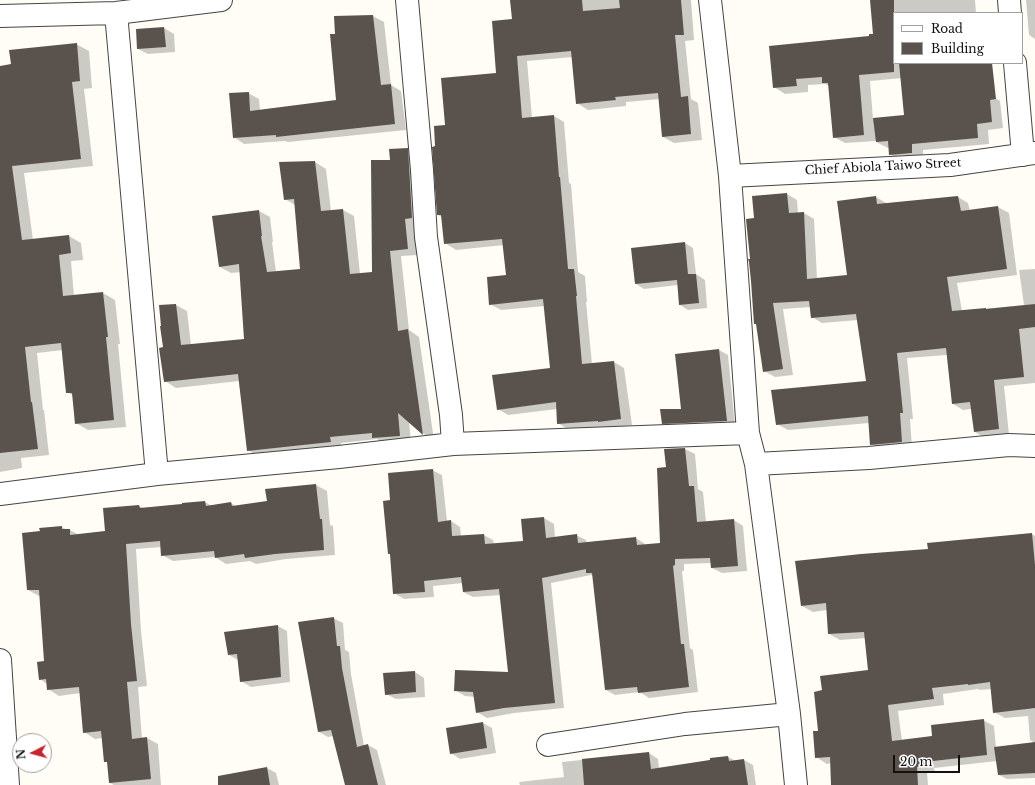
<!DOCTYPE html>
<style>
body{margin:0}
#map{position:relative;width:1035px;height:785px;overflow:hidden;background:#fffdf5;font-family:"Libre Baskerville",serif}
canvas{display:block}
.legend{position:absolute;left:893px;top:12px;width:130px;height:52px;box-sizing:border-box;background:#fff;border:1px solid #a0a0a0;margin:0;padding:5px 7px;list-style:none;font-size:12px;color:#111}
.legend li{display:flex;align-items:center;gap:8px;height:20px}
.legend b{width:20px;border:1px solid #a0a0a0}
.north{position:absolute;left:12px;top:733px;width:40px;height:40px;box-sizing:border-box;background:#fff;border:1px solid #a0a0a0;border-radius:50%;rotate:264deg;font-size:11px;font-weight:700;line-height:16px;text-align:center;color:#111}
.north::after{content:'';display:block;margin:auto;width:14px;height:18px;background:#c4262e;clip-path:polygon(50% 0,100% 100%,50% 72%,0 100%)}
.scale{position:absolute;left:893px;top:755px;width:67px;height:18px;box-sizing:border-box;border:2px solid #111;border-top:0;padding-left:5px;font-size:12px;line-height:14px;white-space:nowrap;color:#111;-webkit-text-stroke:3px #fff;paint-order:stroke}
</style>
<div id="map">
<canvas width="1035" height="785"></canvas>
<ul class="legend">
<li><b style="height:5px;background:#fff"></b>Road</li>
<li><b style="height:11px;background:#5a524d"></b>Building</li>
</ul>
<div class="north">N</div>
<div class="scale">20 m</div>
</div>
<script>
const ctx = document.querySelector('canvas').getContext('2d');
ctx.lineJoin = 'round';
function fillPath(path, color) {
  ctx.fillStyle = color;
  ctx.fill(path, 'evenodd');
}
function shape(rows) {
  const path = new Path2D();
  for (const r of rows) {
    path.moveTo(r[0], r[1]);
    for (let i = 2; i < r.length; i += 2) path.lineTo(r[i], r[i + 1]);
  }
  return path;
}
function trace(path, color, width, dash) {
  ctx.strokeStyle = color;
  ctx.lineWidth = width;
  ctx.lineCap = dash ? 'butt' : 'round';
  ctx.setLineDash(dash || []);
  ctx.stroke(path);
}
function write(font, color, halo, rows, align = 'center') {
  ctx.font = font + ' "Libre Baskerville",serif';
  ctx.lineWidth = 4;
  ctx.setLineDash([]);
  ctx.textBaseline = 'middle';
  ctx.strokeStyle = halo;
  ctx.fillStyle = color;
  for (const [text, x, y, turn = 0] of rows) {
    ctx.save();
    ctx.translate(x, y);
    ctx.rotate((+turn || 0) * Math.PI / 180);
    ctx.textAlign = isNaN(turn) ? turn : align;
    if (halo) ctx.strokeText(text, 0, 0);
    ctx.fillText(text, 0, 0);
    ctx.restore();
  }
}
fillPath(shape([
 [560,0,691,0,694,40,685,41,691,99,698,103,702,140,674,143,663,137,660,99,626,102,626,106,588,110,577,103,573,57,527,61,532,118,554,116,564,122,569,183,571,184,578,272,585,276,587,302,586,302,592,364,614,362,624,368,632,425,609,428,608,427,569,430,558,423,557,409,508,415,498,409,551,368,545,306,501,310,490,304,507,276,504,245,456,250,445,243,442,217,438,215,437,147,446,126,497,74,513,20],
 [871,0,975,0,976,13,894,13,894,63,980,63,989,94,1000,101,1003,128,988,130,989,144,923,150,923,159,902,161,890,154,890,148,888,148,876,142,876,141,845,143,834,137,829,86,825,84,808,85,808,92,785,94,774,87,874,35],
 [902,78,905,116,873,119,870,81],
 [1026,0,1035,0,1035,39,1029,35],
 [373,16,384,22,391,85,401,91,406,130,288,142,285,141,244,144,234,137,248,93,259,99,260,111,338,101,335,17],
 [164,28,174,34,175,52,148,54,138,49],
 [76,44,89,51,92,88,84,89,93,166,24,173,33,240,69,236,81,243,83,260,71,261,74,296,103,293,115,300,120,344,118,344,126,427,88,430,76,423,74,396,67,392,63,350,37,353,43,410,44,410,49,455,21,458,22,468,0,472,0,67,13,65],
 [407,149,418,156,418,255,401,256,409,330,419,337,434,440,424,434,409,421,411,442,384,444,377,439,341,443,342,448,259,457,248,450,239,381,176,388,165,381,164,348,160,306,176,305,187,311,191,345,245,340,241,272,231,273,220,267,259,211,270,217,273,242,272,242,276,272,302,270,295,205,285,199,315,162,326,169,331,211,343,210,354,216,360,274,373,273,391,161],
 [787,194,797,200,798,214,804,213,814,219,817,279,848,276,876,197,886,203,886,204,958,197,968,203,970,211,998,207,1009,213,1017,275,957,283,962,311,1024,305,1019,270,1035,269,1035,383,1004,386,1009,435,985,438,975,432,971,409,963,410,953,404,947,355,907,358,913,419,910,419,912,448,881,450,871,444,869,423,788,430,777,424,867,382,858,320,822,323,812,317,811,307,783,309,793,375,775,377,764,371,751,260,755,219],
 [685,243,693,248,696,274,705,280,707,308,688,310,680,305,678,285,644,289,636,284],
 [719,350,728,355,735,426,672,428,663,423,682,410],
 [685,449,695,454,698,489,703,492,706,522,734,520,743,526,747,571,722,573,712,568,712,563,684,564,684,571,682,571,690,648,693,650,698,692,649,698,640,692,615,695,606,690,594,577,591,575,551,583,564,708,514,713,487,718,477,712,475,697,465,696,455,690,509,673,501,595,473,597,463,592,463,583,433,586,434,597,404,599,394,593,391,501,432,470,442,475,447,521,451,521,460,527,461,536,484,535,493,540,494,544,524,542,544,518,554,524,555,538,576,535,586,540,587,543,636,538,645,544,646,546,661,544,667,468],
 [316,485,327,491,330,525,333,526,335,555,286,559,256,564,250,561,226,564,215,557,173,561,162,555,162,547,136,549,141,631,147,686,138,687,142,739,147,738,158,744,161,785,114,785,110,783,108,763,105,761,102,738,95,739,84,732,80,693,59,696,48,689,47,684,40,679,45,662,41,596,39,596,28,590,41,532,62,527,67,530,70,530,79,535,106,532,139,506,143,508,205,502,212,506,231,503,237,507,268,501],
 [1031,534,1035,536,1035,743,1030,740,1028,716,1005,718,994,712,992,689,980,690,978,689,943,694,944,705,898,711,902,741,933,737,983,720,994,726,996,748,1035,743,1035,778,1007,779,999,775,997,761,934,768,935,772,927,772,928,785,832,785,831,763,827,764,816,757,823,691,869,671,866,638,840,640,829,634,827,610,813,612,802,606,929,550],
 [333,618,343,623,345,650,349,652,351,674,364,746,368,745,377,750,386,785,346,785,333,736,328,737,319,732],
 [278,626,287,631,290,682,251,687,241,681,238,660,229,655],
 [415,672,424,678,425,697,396,699,386,694],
 [483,723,492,728,496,753,460,759,451,753],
 [649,753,658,759,659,769,711,760,711,759,728,757,736,761,744,760,753,765,756,785,520,785,519,782,564,777,562,762],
 [267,768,276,773,279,785,245,785]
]), '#0003');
fillPath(shape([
 [510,0,582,0,583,11,620,8,619,0,681,0,684,35,675,35,681,97,688,96,691,134,662,137,658,93,615,97,616,100,576,104,571,51,517,56,522,118,554,115,559,177,560,177,568,269,574,269,577,296,576,296,582,364,614,361,621,419,598,422,598,421,557,424,556,402,497,410,492,375,550,368,543,299,489,305,487,277,506,275,502,239,444,244,441,215,437,215,432,147,435,146,434,126,445,125,441,78,496,73,492,21,512,19],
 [870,0,894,0,894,72,859,75,864,135,833,138,828,83,822,83,822,77,796,79,797,86,773,88,769,46,869,36,869,34,873,34],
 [373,15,381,85,391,84,395,124,276,137,276,135,233,138,229,93,249,92,250,111,336,100,330,34,335,34,334,16],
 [164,27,166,47,137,49,136,29],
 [77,43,80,81,72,82,81,159,12,166,22,240,69,235,71,253,59,255,63,296,103,292,108,337,106,337,114,420,75,424,72,393,66,393,61,343,25,347,31,402,32,402,38,449,0,453,0,66,11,64,9,50],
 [899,63,992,63,996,99,990,100,992,122,977,124,978,138,912,144,912,153,889,155,888,141,876,142,873,118,904,115],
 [408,148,412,218,405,219,408,249,390,251,398,331,408,329,423,435,398,413,400,436,372,438,372,433,330,437,331,442,247,451,238,374,164,382,159,348,163,347,160,326,161,326,159,305,176,304,181,345,244,339,239,264,219,267,212,216,259,210,262,236,261,236,267,272,300,269,294,199,284,200,279,162,315,161,321,211,343,209,350,274,372,272,371,160,390,160,389,149],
 [787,193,789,213,804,212,807,279,847,275,837,201,876,196,877,204,958,196,961,211,998,206,1007,269,947,277,952,311,986,308,986,309,1035,304,1035,327,1019,329,1024,377,994,380,999,429,974,432,970,402,952,404,946,348,897,353,903,413,900,413,902,442,870,445,868,416,776,425,771,390,866,381,856,314,811,318,809,301,773,303,783,369,763,372,756,324,754,324,751,281,749,262,748,259,750,259,746,219,754,218,752,196],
 [685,242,688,274,696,274,699,303,679,305,677,280,635,284,631,248],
 [719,349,727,421,662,424,660,409,681,409,675,354],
 [685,448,689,486,694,486,697,522,734,519,738,566,711,568,710,558,675,559,675,565,673,566,681,644,684,644,689,687,638,693,637,687,605,690,592,573,586,573,586,569,542,578,555,703,504,708,476,713,473,692,454,691,455,670,508,672,499,589,463,592,461,577,424,581,425,592,393,594,390,554,388,554,383,501,390,500,388,473,433,469,438,522,451,520,452,536,484,534,485,544,523,541,521,519,544,517,546,538,577,534,578,543,636,537,637,545,660,543,657,468,666,467,664,449],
 [316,484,320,519,322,519,324,550,275,554,245,558,244,554,215,558,214,551,161,556,160,541,126,544,131,624,137,681,127,682,132,739,147,737,151,779,109,783,107,762,104,762,101,731,83,733,79,687,47,690,46,679,39,680,37,662,44,661,39,590,27,590,22,533,40,531,39,528,62,526,62,529,70,529,70,535,105,531,103,508,139,505,140,508,182,504,182,503,205,501,206,506,231,502,232,506,267,501,265,489],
 [1032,533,1035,565,1035,708,993,713,990,682,968,685,968,684,932,688,934,699,888,705,892,741,932,736,931,725,984,719,987,755,924,762,924,766,917,767,918,785,831,785,830,757,815,758,813,731,818,731,814,692,822,690,820,676,868,670,864,632,828,634,826,603,801,606,795,561,861,554,928,549,927,543],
 [334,617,337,646,340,646,342,668,357,747,368,744,378,785,345,785,331,730,318,732,298,622],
 [278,625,281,677,240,682,237,654,228,655,224,632],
 [415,671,416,692,385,695,383,673],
 [483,722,487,748,450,754,446,728],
 [1035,742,1035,773,998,775,994,747],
 [649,752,651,769,710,760,710,758,728,756,729,761,744,759,748,785,584,785,582,759],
 [267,767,270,785,218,785,218,776]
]), '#5a524d');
const street = shape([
 [407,0,422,170,426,237,451,415,453,444],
 [710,0,730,176,748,433,756,464,789,714,796,785],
 [1009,0,1010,13],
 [116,13,157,474],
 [0,16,116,13,221,0],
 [1015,63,1023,155],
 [730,176,950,165,1035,153],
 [756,464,869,458,1009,445,1035,446],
 [0,494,157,474,339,457,453,444,748,433],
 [0,660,8,785],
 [548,745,685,724,789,714]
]);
trace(street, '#444', 24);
trace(street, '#fff', 22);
write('12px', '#111', '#fff', [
 ["Chief Abiola Taiwo Street",883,167,-3]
]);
</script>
